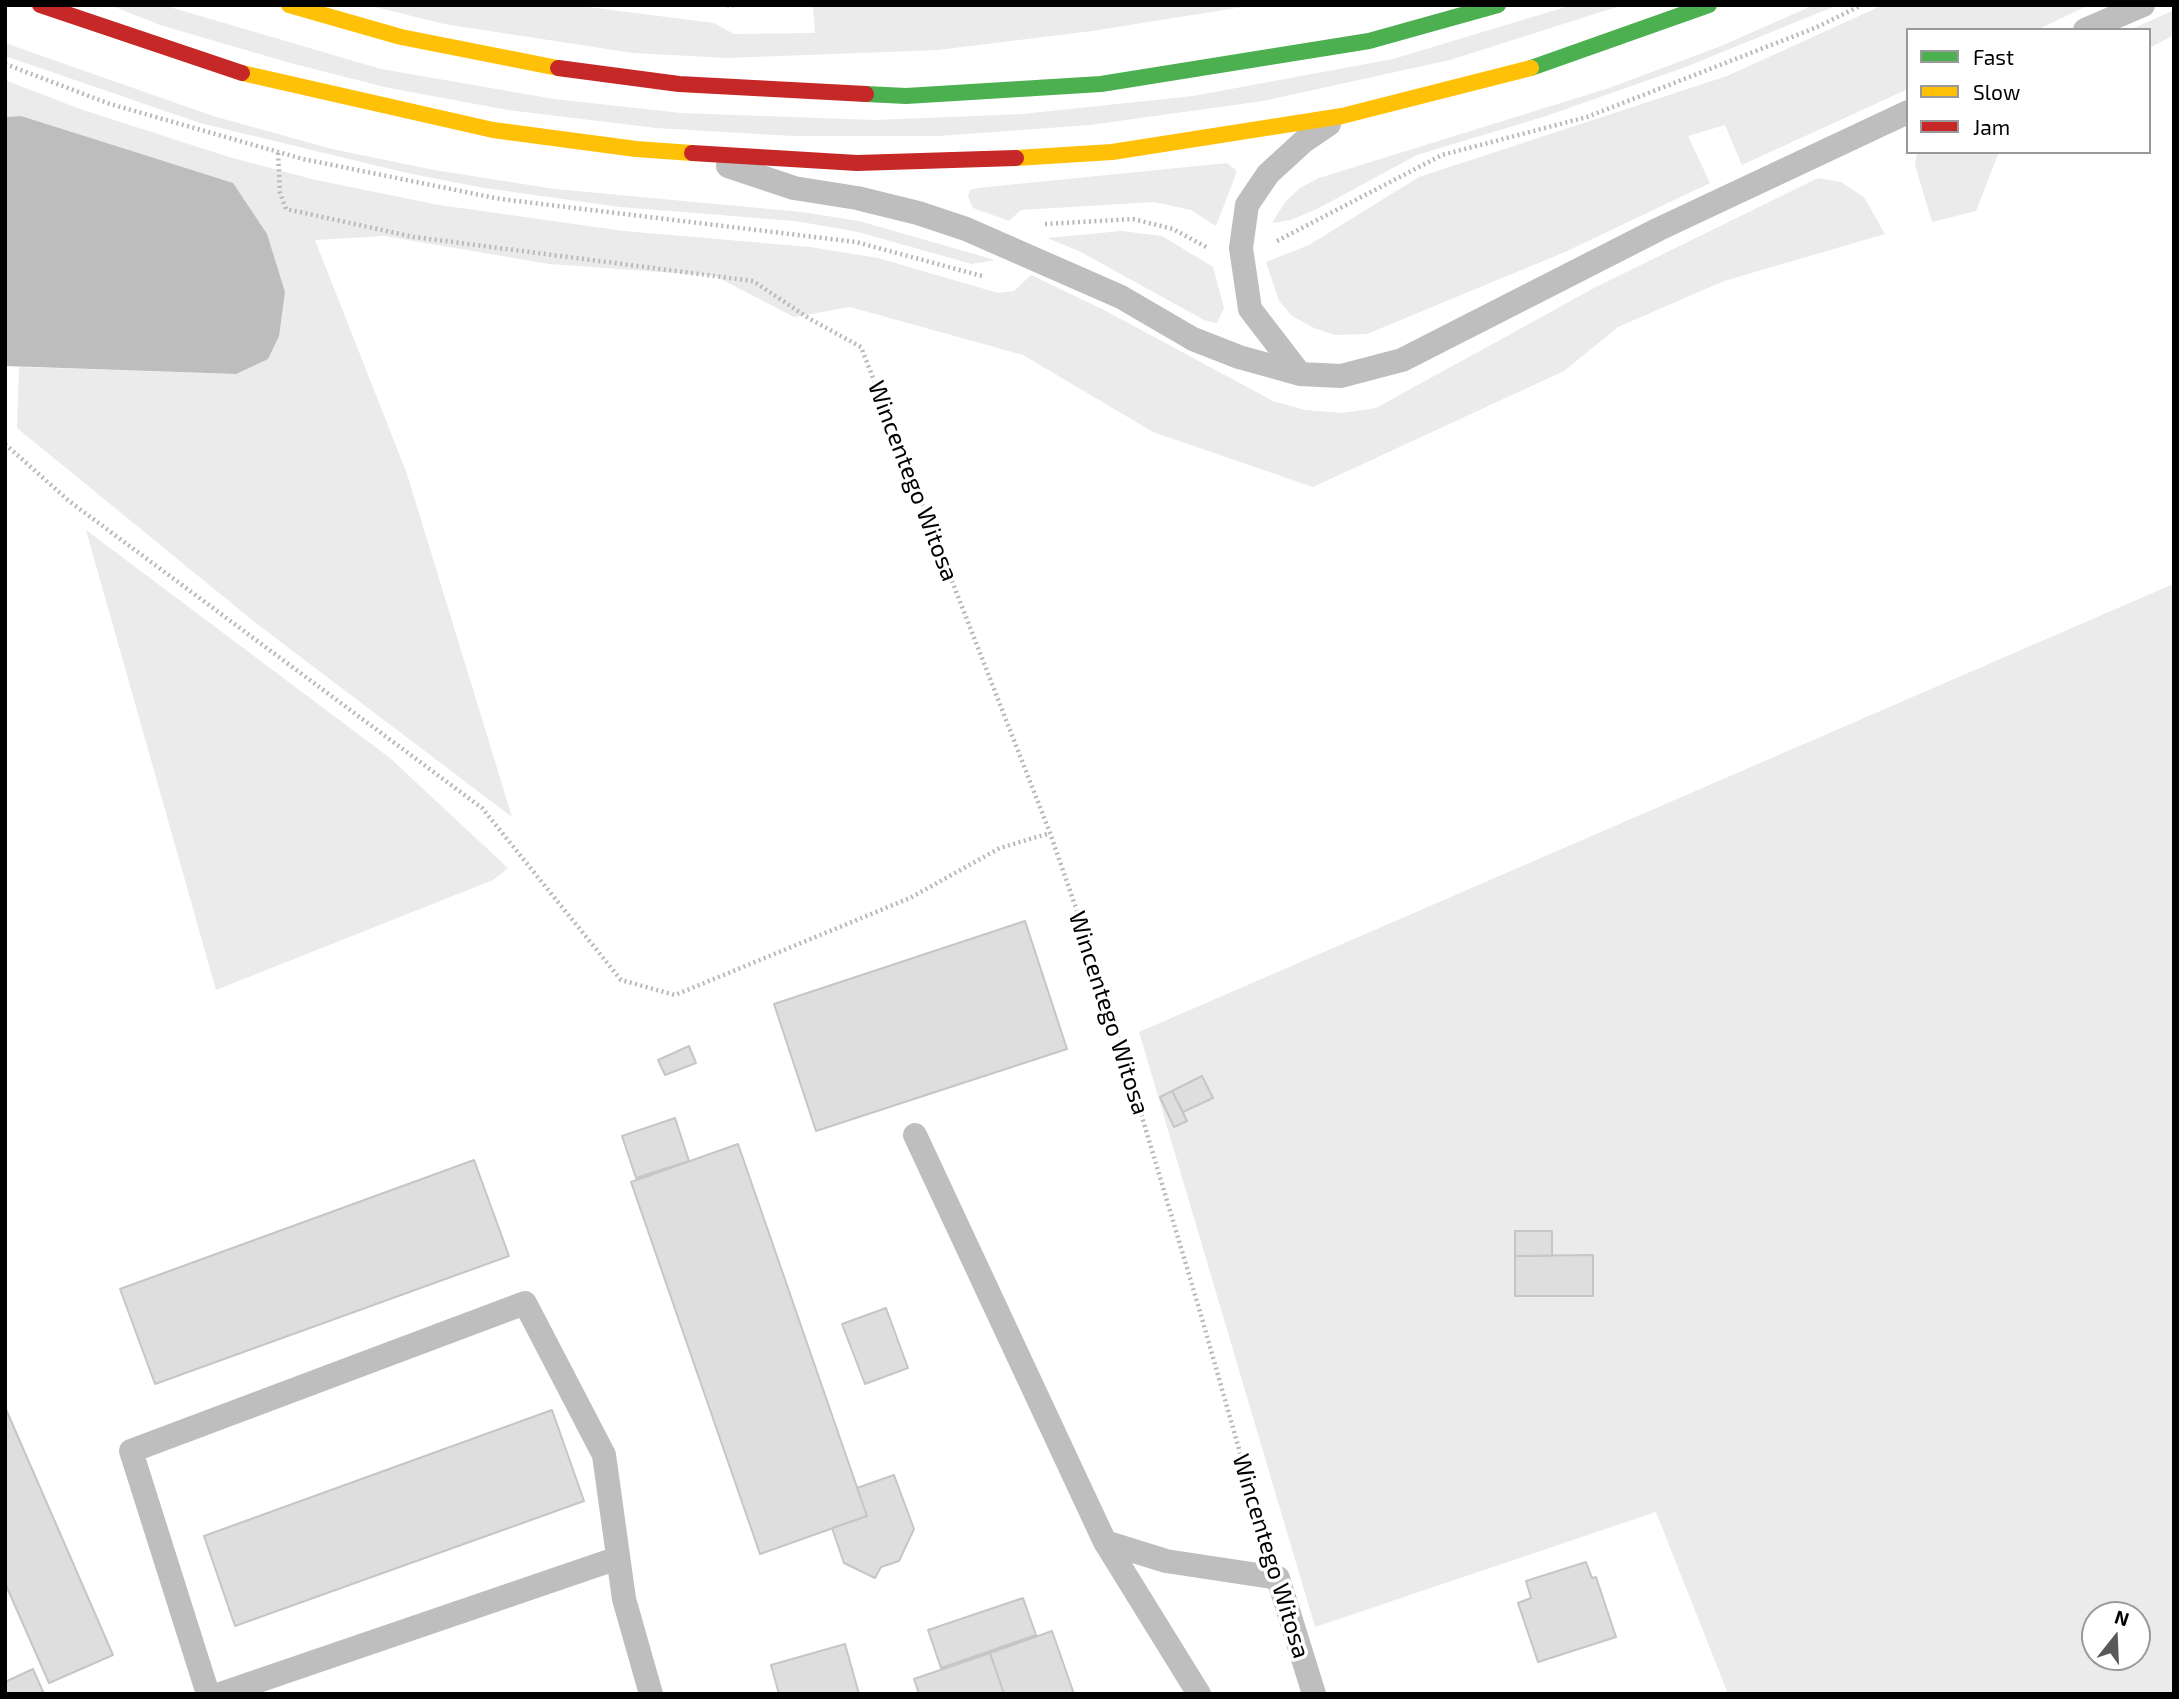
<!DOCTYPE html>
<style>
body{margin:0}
#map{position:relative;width:2179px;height:1699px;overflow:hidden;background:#fff;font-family:"Exo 2",sans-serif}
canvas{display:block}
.frame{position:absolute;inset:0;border:7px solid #000;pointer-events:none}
.legend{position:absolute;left:1906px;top:28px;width:245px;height:126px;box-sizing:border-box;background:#fff;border:2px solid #999;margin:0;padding:9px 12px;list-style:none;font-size:21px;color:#000}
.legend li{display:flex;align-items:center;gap:14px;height:35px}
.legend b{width:35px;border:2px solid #999}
.north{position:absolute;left:2081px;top:1601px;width:70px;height:70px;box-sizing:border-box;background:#fff;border:2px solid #999;border-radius:50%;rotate:18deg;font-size:19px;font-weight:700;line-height:28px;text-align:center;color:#000}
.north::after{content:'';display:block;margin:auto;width:24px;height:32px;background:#595959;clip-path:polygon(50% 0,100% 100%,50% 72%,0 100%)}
</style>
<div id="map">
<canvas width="2179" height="1699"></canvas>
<div class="frame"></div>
<ul class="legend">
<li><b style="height:9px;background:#4caf50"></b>Fast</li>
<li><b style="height:9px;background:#ffc107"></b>Slow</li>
<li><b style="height:9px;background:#c62828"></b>Jam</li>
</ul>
<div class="north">N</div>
</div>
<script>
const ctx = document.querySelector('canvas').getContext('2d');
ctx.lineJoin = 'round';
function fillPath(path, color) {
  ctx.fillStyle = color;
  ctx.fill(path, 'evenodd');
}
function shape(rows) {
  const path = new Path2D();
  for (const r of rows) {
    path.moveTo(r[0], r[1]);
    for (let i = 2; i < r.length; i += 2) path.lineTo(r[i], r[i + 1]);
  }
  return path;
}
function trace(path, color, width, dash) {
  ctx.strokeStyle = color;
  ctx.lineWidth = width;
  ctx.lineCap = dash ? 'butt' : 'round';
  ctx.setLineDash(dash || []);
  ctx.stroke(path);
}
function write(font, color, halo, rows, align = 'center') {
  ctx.font = font + ' "Exo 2",sans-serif';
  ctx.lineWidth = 7;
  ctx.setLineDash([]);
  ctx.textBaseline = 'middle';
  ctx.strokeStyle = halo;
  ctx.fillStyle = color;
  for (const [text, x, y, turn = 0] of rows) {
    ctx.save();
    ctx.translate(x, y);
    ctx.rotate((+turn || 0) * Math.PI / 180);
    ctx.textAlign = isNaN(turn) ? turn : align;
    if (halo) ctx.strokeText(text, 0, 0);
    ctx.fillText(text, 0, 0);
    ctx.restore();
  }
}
fillPath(shape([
 [110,5,163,5,381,69,554,99,681,113,875,120,1022,114,1193,96,1393,59,1572,5,1623,5,1450,60,1263,101,1090,125,939,136,793,136,656,128,508,110,389,88,294,64,160,25],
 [367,5,572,5,714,23,734,34,815,33,813,5,1255,5,1092,31,938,50,727,58,633,53,444,24],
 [1814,5,1838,5,1683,68,1546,116,1417,155,1317,209,1291,220,1272,223,1285,202,1300,188,1319,178,1609,88,1721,46],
 [1883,5,2089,5,2037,30,1908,30,1908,89,1742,165,1725,125,1688,136,1710,183,1565,252,1367,334,1335,335,1314,328,1292,316,1279,301,1266,262,1309,245,1419,177,1727,76],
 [2174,10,2174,35,2149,48,2149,30,2130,30],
 [5,43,213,116,332,149,434,170,555,189,802,212,859,221,995,260,972,264,858,232,795,221,620,207,484,188,407,173,200,123,5,56],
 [5,80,80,109,229,157,316,180,439,205,624,231,810,247,878,258,998,293,1014,291,1031,275,1104,310,1273,401,1305,410,1342,413,1376,408,1596,287,1818,178,1841,182,1864,197,1885,234,1724,281,1618,327,1564,371,1313,487,1153,432,1023,355,850,307,794,317,715,276,549,264,384,236,315,240,407,474,512,817,257,624,17,428,19,367,236,374,22,116,5,117],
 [1917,152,1999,152,1976,211,1932,222,1915,165],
 [1227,163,1236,170,1236,174,1216,226,1191,210,1154,202,1021,210,1009,221,973,208,968,197,970,190,977,188],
 [1121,231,1162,236,1213,267,1224,308,1217,323,1204,320,1079,251,1047,238],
 [86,530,390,758,508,868,493,880,216,990],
 [2171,585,2174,590,2174,1694,1728,1694,1656,1512,1315,1627,1139,1032],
 [2095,1615,2137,1615,2137,1657,2095,1657]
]), '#ebebeb');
fillPath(shape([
 [21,116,233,183,267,234,285,292,279,336,268,359,236,374,5,366,5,117]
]), '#bdbdbd');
const building = shape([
 [1025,921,1067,1049,816,1131,774,1004,1025,921],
 [689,1046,696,1063,665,1075,658,1060,689,1046],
 [1202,1076,1213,1098,1183,1112,1172,1091,1202,1076],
 [1172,1091,1187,1121,1174,1127,1160,1097,1172,1091],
 [675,1118,689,1161,636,1178,622,1136,675,1118],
 [738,1144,867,1516,760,1554,631,1182,738,1144],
 [474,1160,509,1256,155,1384,120,1289,474,1160],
 [1515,1231,1552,1231,1552,1256,1515,1256,1515,1231],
 [1593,1255,1593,1296,1515,1296,1515,1256,1593,1255],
 [886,1308,908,1368,865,1384,842,1324,886,1308],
 [5,1407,113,1655,49,1683,5,1583,5,1407],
 [552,1410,584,1501,235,1626,204,1536,552,1410],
 [894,1475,914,1529,899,1561,881,1567,875,1578,844,1563,832,1528,867,1516,857,1488,894,1475],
 [1586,1562,1592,1578,1596,1577,1616,1637,1538,1662,1518,1603,1531,1598,1526,1581,1586,1562],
 [1023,1598,1036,1635,941,1668,928,1630,1023,1598],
 [1052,1631,1074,1694,1004,1694,990,1653,1052,1631],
 [845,1644,859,1694,779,1694,771,1665,845,1644],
 [990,1653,1004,1694,919,1694,914,1679,990,1653],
 [33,1669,44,1694,5,1694,5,1682,33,1669]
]);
fillPath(building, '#dedede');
trace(building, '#c6c6c6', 2);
trace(shape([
 [727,5,733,6],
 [5,64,110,104,303,159,500,199,856,242,982,276],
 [278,153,280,193,286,209,414,237,753,281,810,319,861,347,1050,833,1103,986,1201,1315,1265,1541],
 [1045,224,1133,219,1173,229,1208,248],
 [1277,241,1442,155,1587,117,1815,28,1862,5],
 [5,444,69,501,482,808,621,980,675,995,910,898,1000,848,1050,833]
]), '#b9b9b9', 4.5, [2, 3.5]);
trace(shape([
 [2085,30,2143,5],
 [728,166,794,188,857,198,918,213,966,229,1121,297,1193,339,1239,357,1300,374,1341,376,1402,360,1659,229,1908,112],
 [1300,374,1250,309,1241,248,1247,205,1268,174,1304,141,1329,124],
 [915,1135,1105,1542,1166,1561,1278,1578,1314,1694],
 [1105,1542,1199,1694],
 [208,1694,131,1451,525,1303,604,1455,624,1599,651,1694],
 [220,1694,618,1558]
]), '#bebebe', 24);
trace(shape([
 [1531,68,1709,5],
 [866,94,906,96,1101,84,1369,41,1498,5]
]), '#4caf50', 16);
trace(shape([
 [289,5,401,37,558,68],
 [242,73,493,130,636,149,692,153],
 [1016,158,1112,152,1342,116,1531,68]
]), '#ffc107', 16);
trace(shape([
 [40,5,242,73],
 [558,68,679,84,866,94],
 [692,153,857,163,1016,158]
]), '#c62828', 16);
write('24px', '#000', '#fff', [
 ["Wincentego Witosa",913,481,69],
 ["Wincentego Witosa",1109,1013,72],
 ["Wincentego Witosa",1271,1556,73]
]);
</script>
